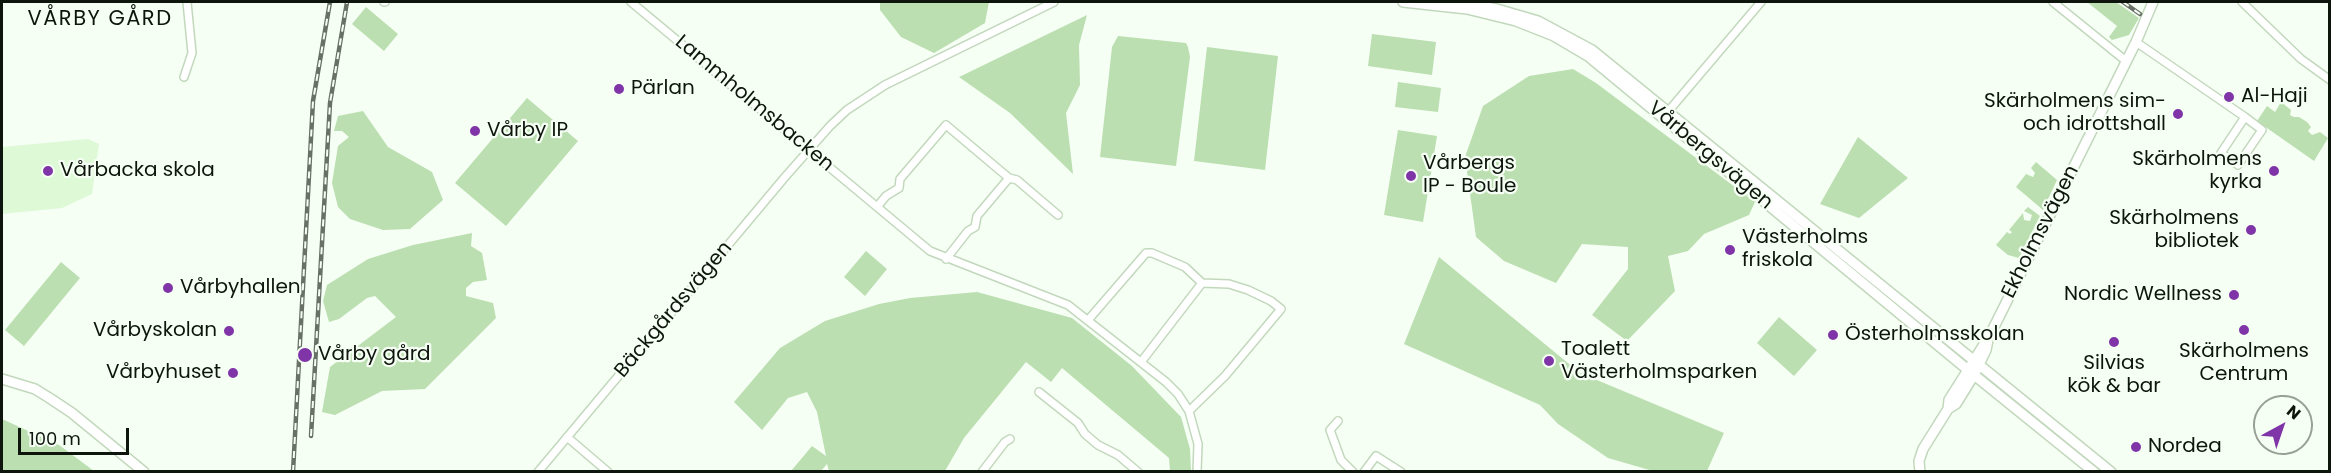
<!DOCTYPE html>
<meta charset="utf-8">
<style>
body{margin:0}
#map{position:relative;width:2331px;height:473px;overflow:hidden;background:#f6fff4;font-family:Poppins,sans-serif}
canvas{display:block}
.frame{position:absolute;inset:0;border:3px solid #0e150c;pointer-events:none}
.north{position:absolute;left:2253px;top:395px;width:60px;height:60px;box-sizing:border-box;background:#f6fff4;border:2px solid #99a197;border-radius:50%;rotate:40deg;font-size:16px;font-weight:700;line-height:24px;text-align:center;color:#0e150c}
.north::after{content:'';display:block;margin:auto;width:21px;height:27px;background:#7f35a7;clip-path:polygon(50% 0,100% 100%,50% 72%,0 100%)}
.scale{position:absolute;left:18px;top:428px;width:111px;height:27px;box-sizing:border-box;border:3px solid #0e150c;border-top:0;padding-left:8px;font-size:18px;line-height:21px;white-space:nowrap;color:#0e150c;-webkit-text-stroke:4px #f6fff4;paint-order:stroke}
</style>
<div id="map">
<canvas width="2331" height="473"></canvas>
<div class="frame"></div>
<div class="north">N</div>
<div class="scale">100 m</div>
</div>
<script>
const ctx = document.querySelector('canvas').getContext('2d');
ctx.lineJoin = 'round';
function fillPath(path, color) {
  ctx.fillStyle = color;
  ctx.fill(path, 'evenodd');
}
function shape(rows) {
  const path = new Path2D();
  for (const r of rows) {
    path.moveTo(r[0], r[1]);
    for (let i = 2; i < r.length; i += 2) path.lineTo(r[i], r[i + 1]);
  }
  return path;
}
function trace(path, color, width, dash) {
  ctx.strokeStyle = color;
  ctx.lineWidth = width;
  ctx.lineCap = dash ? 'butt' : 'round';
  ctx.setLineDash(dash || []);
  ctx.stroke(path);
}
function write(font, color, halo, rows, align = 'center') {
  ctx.font = font + ' Poppins,sans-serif';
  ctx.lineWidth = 4.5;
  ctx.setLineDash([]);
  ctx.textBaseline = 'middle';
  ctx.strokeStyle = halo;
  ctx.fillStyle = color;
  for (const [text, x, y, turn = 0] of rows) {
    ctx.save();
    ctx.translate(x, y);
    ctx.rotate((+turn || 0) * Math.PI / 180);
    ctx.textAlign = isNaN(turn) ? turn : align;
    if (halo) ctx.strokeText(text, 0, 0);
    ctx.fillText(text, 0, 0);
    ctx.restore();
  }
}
fillPath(shape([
 [88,139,99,144,92,194,62,208,2,214,2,147]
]), '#ddf9d6');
fillPath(shape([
 [880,2,989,2,985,23,934,53,901,37,880,10],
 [2087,2,2116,2,2139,18,2129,35,2112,40,2109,37,2117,26],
 [366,7,398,34,384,51,352,24],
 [1087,15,1079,45,1080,85,1066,113,1073,174,1010,113,959,77],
 [1372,34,1436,42,1432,75,1368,66],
 [1118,36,1186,43,1188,47,1190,57,1176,166,1100,157,1112,47],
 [1207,47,1278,56,1265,170,1194,161],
 [1573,69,1596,83,1755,202,1749,215,1704,234,1688,251,1668,256,1675,291,1627,341,1592,315,1628,269,1628,247,1582,244,1556,283,1504,261,1476,237,1465,157,1483,106,1529,76],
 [1398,82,1441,88,1438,112,1395,107],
 [527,98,578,141,506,226,455,183],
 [2281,102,2291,110,2290,115,2294,117,2299,117,2307,122,2311,127,2308,131,2312,135,2320,132,2328,138,2314,161,2257,121,2267,106,2275,112],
 [363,111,388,147,432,172,443,200,410,229,383,230,350,219,338,207,332,183,338,146,349,137,342,131,334,131,338,116],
 [1398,130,1437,136,1423,222,1384,215],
 [1858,137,1908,178,1859,218,1820,204],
 [2036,162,2057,180,2043,210,2016,187,2026,174,2033,177,2035,173,2031,168],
 [2028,207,2040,216,2019,258,2008,255,1996,245,2007,232,2010,234,2012,232,2009,230,2023,213,2024,220,2030,221,2032,215,2024,211],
 [472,233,471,246,482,253,487,280,473,282,466,288,466,296,493,303,496,318,425,389,382,391,335,415,322,412,330,367,396,317,375,296,367,298,339,319,329,322,323,301,327,285,368,259,413,245],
 [866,251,887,269,865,296,844,277],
 [1439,257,1580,373,1724,433,1707,471,1653,471,1608,458,1558,424,1540,405,1404,344],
 [61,262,80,278,24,346,5,330],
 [977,292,1072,318,1132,366,1181,417,1190,449,1191,471,1170,471,1169,458,1062,368,1051,382,1026,362,964,438,945,471,829,471,827,464,821,471,791,471,812,446,826,456,817,412,807,392,788,398,762,430,734,402,780,348,825,321,879,304,910,298],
 [1779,317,1817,350,1794,376,1757,343],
 [2,419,59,445,94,471,2,471]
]), '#bbdfb1');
const street = shape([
 [384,2,385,2],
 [631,2,930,251,1068,305,1166,382,1178,394,1189,411,1198,444,1197,472],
 [2053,2,2126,61],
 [2242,2,2301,59,2330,80],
 [2136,42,2245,117,2262,130,2238,165,2221,153,2245,117],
 [184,77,192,53,187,2],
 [1666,114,1761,2],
 [877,207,886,196,899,188,900,179,946,125,1009,178,1017,180,1058,215],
 [946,259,968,231,975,227,977,216,1009,178],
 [1089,319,1146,253,1152,253,1185,267,1202,283,1229,284,1248,290,1271,301,1281,309,1225,376,1189,411],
 [1141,362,1202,283],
 [1039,392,1078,423,1085,434,1098,445,1118,455,1138,472],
 [1338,421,1330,430,1341,460,1353,472],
 [567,437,608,472],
 [538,472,785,177,830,126,847,110,885,85,1054,2],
 [982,472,1005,442,1010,439],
 [1364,472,1376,456,1401,472]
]);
const secondary = shape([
 [1403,2,1467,9,1516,21,1554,36,1588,56,1968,370,2094,472],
 [1455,2,1497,9,1538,21,1592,50,2111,472],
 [2,379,35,389,51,399,72,413,144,472],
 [1948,409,1956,404,1974,375,1986,350,1988,340],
 [1920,472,1919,461,1923,449,1948,409,1949,400,1990,335,2136,42,2153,2]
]);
trace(street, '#c2d8bd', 10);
trace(secondary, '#c2d8bd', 12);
trace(street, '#fff', 7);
trace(secondary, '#fff', 9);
const rail = shape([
 [2123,2,2140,14],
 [311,436,330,103,347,2],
 [293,472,313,101,330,2]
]);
trace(rail, '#697167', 4.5);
trace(rail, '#f6fff4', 2, [7]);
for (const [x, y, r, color] of [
 [619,89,6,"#7f35a7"],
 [2229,97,6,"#7f35a7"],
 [2178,114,6,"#7f35a7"],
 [475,131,6,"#7f35a7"],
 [48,171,6,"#7f35a7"],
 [2274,171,6,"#7f35a7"],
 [1411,176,6,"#7f35a7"],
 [2251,230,6,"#7f35a7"],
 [1730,250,6,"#7f35a7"],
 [168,288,6,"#7f35a7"],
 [2234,295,6,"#7f35a7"],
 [2244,330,6,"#7f35a7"],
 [229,331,6,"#7f35a7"],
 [1833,335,6,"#7f35a7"],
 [2114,342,6,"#7f35a7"],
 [305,355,8,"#7f35a7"],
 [1549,361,6,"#7f35a7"],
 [233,373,6,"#7f35a7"],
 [2136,447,6,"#7f35a7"]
]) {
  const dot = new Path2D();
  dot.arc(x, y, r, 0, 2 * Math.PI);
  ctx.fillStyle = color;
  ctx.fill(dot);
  trace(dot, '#f6fff4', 2);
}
write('20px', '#0e150c', '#f6fff4', [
 ["Pärlan",631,89],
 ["Al-Haji",2241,97],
 ["Skärholmens sim-",2166,102,"right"],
 ["och idrottshall",2166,125,"right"],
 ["Vårby IP",487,131],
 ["Skärholmens",2262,160,"right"],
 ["kyrka",2262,183,"right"],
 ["Vårbergs",1423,164],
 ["IP - Boule",1423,187],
 ["Vårbacka skola",60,171],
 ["Skärholmens",2239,219,"right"],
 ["bibliotek",2239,242,"right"],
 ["Västerholms",1742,238],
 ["friskola",1742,261],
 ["Vårbyhallen",180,288],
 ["Nordic Wellness",2222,295,"right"],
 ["Vårbyskolan",217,331,"right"],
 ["Österholmsskolan",1845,335],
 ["Toalett",1561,350],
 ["Västerholmsparken",1561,373],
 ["Skärholmens",2244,352,"center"],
 ["Centrum",2244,375,"center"],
 ["Vårby gård",318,355],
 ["Silvias",2114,364,"center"],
 ["kök & bar",2114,387,"center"],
 ["Vårbyhuset",221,373,"right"],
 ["Nordea",2148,447]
], 'left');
write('20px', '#0e150c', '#f6fff4', [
 ["Lammholmsbacken",754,104,40],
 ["Vårbergsvägen",1710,156,40],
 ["Ekholmsvägen",2041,232,-63],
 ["Bäckgårdsvägen",674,310,-50]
]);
ctx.letterSpacing = '1.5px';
write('21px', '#0e150c', '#f6fff4', [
 ["VÅRBY GÅRD",100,20]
]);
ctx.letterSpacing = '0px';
</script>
